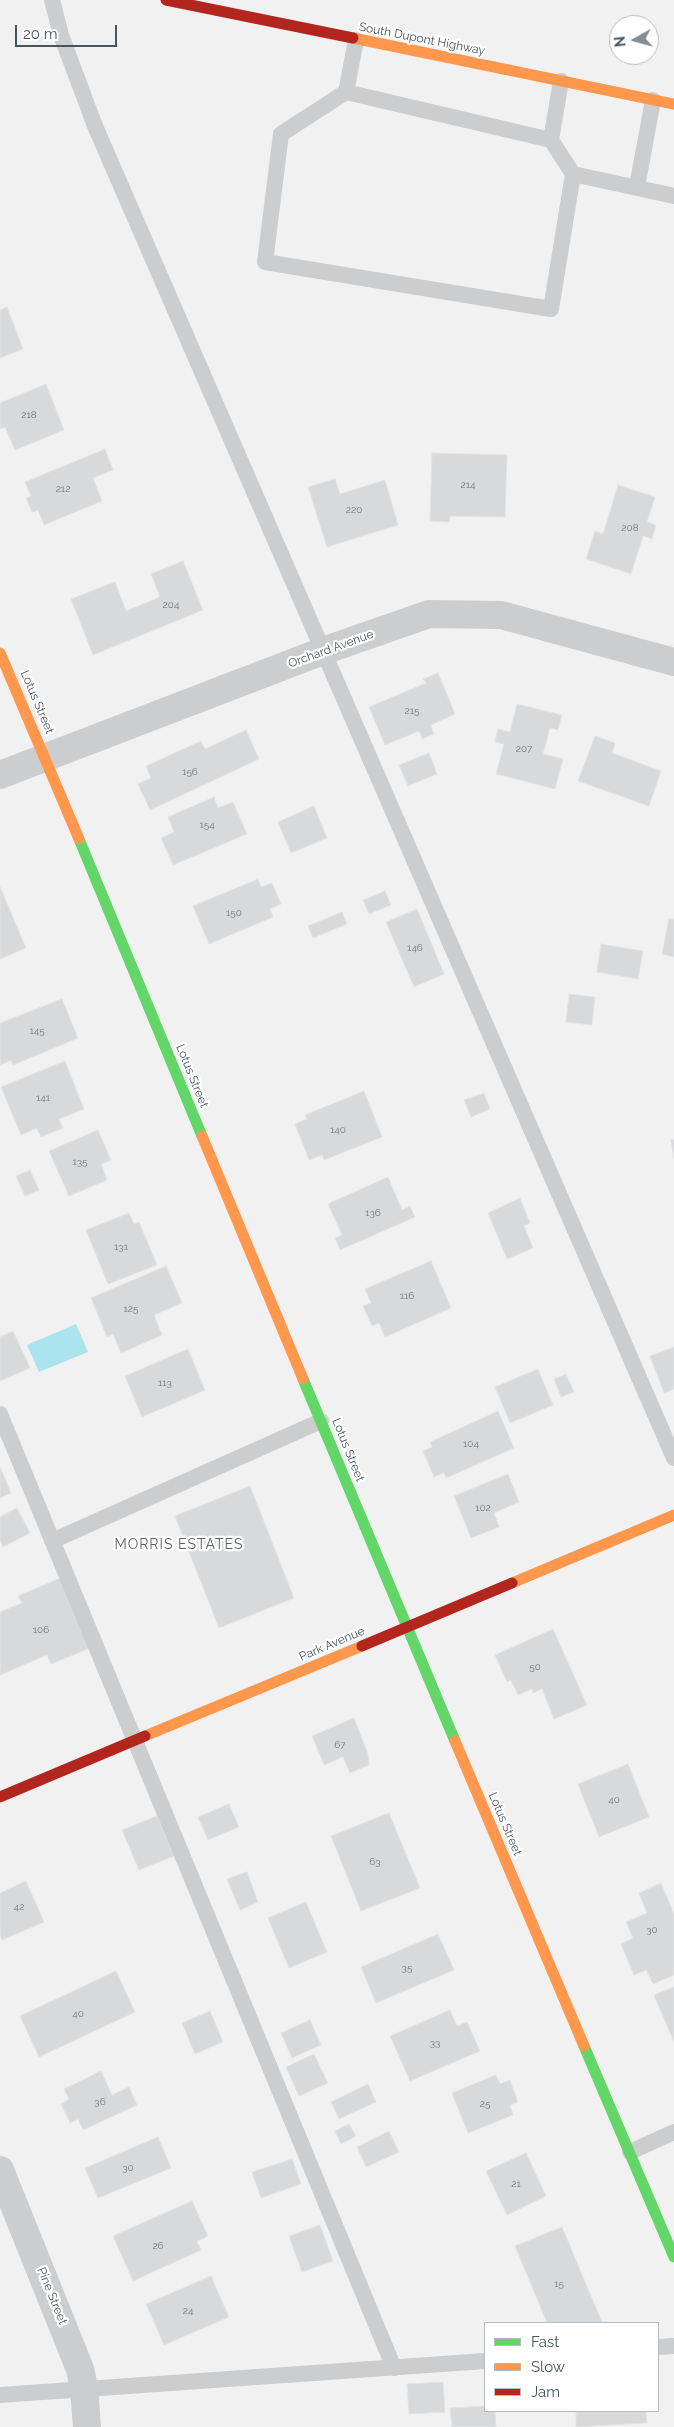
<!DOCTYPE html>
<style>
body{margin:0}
#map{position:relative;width:674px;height:2427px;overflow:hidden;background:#f2f1f1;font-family:Raleway,sans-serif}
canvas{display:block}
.legend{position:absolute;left:484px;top:2322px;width:175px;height:90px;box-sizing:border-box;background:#fff;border:1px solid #b6bbbf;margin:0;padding:6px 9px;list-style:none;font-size:15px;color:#48555e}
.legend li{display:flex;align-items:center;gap:10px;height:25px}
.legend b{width:25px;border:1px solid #b6bbbf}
.north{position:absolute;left:609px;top:15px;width:50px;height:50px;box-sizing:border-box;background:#fff;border:1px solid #b6bbbf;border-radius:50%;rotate:263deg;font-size:14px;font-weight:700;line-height:20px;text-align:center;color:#48555e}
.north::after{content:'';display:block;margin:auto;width:18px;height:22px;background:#848c91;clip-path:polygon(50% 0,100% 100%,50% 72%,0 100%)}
.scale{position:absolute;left:15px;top:25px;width:102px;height:22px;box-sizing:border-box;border:2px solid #48555e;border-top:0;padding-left:6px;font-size:15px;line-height:18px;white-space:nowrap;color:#48555e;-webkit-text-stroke:4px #fff;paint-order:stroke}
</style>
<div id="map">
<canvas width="674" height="2427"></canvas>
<ul class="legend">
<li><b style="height:6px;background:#63d668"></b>Fast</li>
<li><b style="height:6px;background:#ff974d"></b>Slow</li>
<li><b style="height:6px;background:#b3261e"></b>Jam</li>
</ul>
<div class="north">N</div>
<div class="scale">20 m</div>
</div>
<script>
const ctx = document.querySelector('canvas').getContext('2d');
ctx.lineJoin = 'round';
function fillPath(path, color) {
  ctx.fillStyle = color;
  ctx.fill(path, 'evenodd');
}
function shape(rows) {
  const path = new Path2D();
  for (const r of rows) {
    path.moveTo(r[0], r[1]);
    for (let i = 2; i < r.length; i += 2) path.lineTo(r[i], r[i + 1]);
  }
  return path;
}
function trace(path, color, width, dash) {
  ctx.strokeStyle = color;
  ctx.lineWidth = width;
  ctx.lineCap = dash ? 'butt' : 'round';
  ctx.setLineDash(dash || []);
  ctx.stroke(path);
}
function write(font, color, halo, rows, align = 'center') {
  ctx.font = font + ' Raleway,sans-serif';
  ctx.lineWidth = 4.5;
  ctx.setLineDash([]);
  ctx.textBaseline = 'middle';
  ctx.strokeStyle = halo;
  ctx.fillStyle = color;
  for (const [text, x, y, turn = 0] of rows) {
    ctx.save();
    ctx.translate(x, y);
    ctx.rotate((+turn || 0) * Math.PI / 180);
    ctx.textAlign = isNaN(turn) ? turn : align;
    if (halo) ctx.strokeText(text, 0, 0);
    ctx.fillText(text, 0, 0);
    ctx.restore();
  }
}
fillPath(shape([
 [76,1324,88,1352,39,1372,27,1345]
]), '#abe3ee');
const building = shape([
 [7,307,23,349,0,358,0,310,7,307],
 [46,384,64,430,15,450,5,427,0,429,0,403,46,384],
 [105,449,113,470,93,478,102,501,44,525,38,510,32,512,26,498,31,496,25,482,105,449],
 [432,453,507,455,505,517,450,516,449,522,430,521,432,453],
 [335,479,340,494,385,480,398,525,327,547,308,487,335,479],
 [618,485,655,497,647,522,656,525,652,539,643,536,631,574,586,559,595,531,603,534,618,485],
 [183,561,203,610,93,655,71,599,115,582,126,611,160,597,151,574,183,561],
 [438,673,455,714,431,725,434,734,422,739,419,731,385,745,369,707,426,683,423,679,438,673],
 [517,704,562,715,558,730,550,728,543,754,563,759,555,789,496,774,504,744,495,742,498,729,510,732,517,704],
 [246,730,259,759,150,810,138,784,151,778,146,766,201,741,205,749,246,730],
 [595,736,615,743,612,753,661,771,649,806,578,781,595,736],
 [429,753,437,774,408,786,399,765,429,753],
 [214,797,218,808,233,802,247,834,173,865,161,838,174,832,168,817,214,797],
 [314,806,327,838,291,853,278,822,314,806],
 [258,879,261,887,272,883,281,904,270,909,273,917,209,944,193,906,258,879],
 [0,887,26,948,0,959,0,887],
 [385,891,391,905,369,914,363,900,385,891],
 [417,909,444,974,414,987,386,922,417,909],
 [342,912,347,924,313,938,308,926,342,912],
 [669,919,674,919,674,957,662,954,669,919],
 [601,944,643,951,638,979,597,972,601,944],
 [569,994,595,997,592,1025,566,1022,569,994],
 [62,999,78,1038,13,1065,11,1060,0,1065,0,1023,62,999],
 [65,1061,84,1109,59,1119,63,1128,41,1137,37,1128,21,1135,1,1087,65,1061],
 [364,1091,382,1137,324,1160,322,1155,309,1160,295,1124,307,1119,305,1115,364,1091],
 [484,1093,490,1109,471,1117,464,1100,484,1093],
 [98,1130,111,1160,101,1164,107,1180,69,1196,49,1151,98,1130],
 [671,1140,674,1140,674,1158,671,1140],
 [30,1170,39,1190,25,1196,16,1176,30,1170],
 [388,1177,402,1210,410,1206,415,1217,340,1250,335,1238,342,1235,328,1204,388,1177],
 [520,1198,530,1223,524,1226,533,1248,507,1259,488,1213,520,1198],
 [129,1213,134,1224,139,1222,157,1265,108,1284,86,1230,129,1213],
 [431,1261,451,1308,385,1337,379,1323,372,1326,363,1306,371,1303,365,1289,431,1261],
 [166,1266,182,1303,154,1315,162,1335,121,1353,113,1334,107,1337,91,1298,166,1266],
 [13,1331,30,1368,0,1381,0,1337,13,1331],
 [674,1347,674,1389,664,1393,650,1356,674,1347],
 [188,1349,205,1390,142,1417,125,1376,188,1349],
 [538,1369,553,1405,510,1423,495,1387,538,1369],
 [566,1374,574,1392,561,1397,554,1379,566,1374],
 [498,1411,514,1448,446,1478,444,1473,434,1477,423,1451,432,1447,430,1442,498,1411],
 [0,1467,11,1493,0,1498,0,1467],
 [508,1474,519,1502,494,1513,499,1527,471,1538,454,1496,508,1474],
 [250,1486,294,1598,219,1628,175,1516,250,1486],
 [17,1508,30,1533,3,1547,0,1541,0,1517,17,1508],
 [60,1578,90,1648,51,1664,47,1655,0,1675,0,1612,22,1603,18,1596,60,1578],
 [553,1629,587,1705,554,1719,542,1689,533,1693,532,1689,518,1695,511,1680,507,1682,495,1655,553,1629],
 [354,1718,368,1754,369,1765,350,1773,343,1757,324,1765,312,1736,354,1718],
 [628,1764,649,1817,599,1837,578,1784,628,1764],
 [229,1804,239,1827,208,1840,198,1817,229,1804],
 [389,1813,420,1888,361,1911,331,1836,389,1813],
 [157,1816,174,1856,139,1870,122,1830,157,1816],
 [247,1872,258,1902,240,1910,227,1879,247,1872],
 [26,1881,44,1922,2,1940,0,1935,0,1893,26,1881],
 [661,1883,674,1914,674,1975,653,1984,646,1970,634,1975,621,1944,633,1938,626,1922,647,1913,639,1893,661,1883],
 [306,1902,327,1952,289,1968,268,1918,306,1902],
 [438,1934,454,1970,376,2003,361,1967,438,1934],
 [116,1971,135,2012,39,2057,20,2016,116,1971],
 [674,1987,674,2042,654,1995,674,1987],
 [450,2010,457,2026,467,2022,480,2051,410,2081,390,2036,450,2010],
 [210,2011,223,2042,195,2054,182,2023,210,2011],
 [310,2020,321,2045,292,2058,281,2033,310,2020],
 [314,2054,328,2083,299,2096,286,2067,314,2054],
 [101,2071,112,2095,129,2087,137,2105,83,2130,78,2119,70,2123,61,2104,69,2099,64,2089,101,2071],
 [496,2075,500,2084,510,2080,518,2102,510,2105,513,2115,468,2133,452,2093,496,2075],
 [368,2084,376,2102,339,2119,331,2102,368,2084],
 [349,2124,356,2136,341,2144,335,2131,349,2124],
 [389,2131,399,2152,366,2167,357,2147,389,2131],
 [158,2137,171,2168,98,2198,85,2168,158,2137],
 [526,2153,546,2196,507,2215,486,2171,526,2153],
 [292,2159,301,2184,261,2198,252,2172,292,2159],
 [192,2201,208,2236,197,2241,201,2250,133,2281,113,2236,192,2201],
 [320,2225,333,2261,302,2272,289,2236,320,2225],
 [562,2227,602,2322,600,2323,547,2323,515,2246,562,2227],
 [211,2276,229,2317,164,2345,146,2304,211,2276],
 [443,2382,445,2412,409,2414,407,2384,443,2382],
 [485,2406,485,2411,495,2411,496,2427,452,2427,450,2408,485,2406],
 [576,2411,646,2411,647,2423,576,2427,576,2411]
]);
fillPath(building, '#d8d9da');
trace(building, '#e3e3e4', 1);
trace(shape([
 [52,0,61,35,95,126,674,1458],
 [356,40,346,92,281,134,265,262,551,309,573,174,551,140,561,81],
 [346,92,551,140],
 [573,174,674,196],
 [637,187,653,100],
 [0,1414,394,2368],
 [52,1541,321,1421],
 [630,2152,674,2132],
 [658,2347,674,2346],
 [0,2395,485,2361]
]), '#cbcdcf', 16);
trace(shape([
 [0,775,323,651,429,614,501,615,674,662],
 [0,2170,80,2369,84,2388,87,2427]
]), '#cbcdcf', 28);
trace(shape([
 [79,839,202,1136],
 [303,1379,455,1741],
 [584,2046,674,2257]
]), '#63d668', 11);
trace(shape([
 [353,38,674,104],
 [0,653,79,839],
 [202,1136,303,1379],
 [512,1583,674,1515],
 [145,1736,362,1646],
 [455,1741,584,2046]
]), '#ff974d', 11);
trace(shape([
 [166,0,353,38],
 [362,1646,512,1583],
 [0,1797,145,1736]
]), '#b3261e', 11);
write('10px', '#6e777e', null, [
 ["218",29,415],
 ["214",468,485],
 ["212",63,489],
 ["220",354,510],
 ["208",630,528],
 ["204",171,605],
 ["215",412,711],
 ["207",524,749],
 ["156",190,772],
 ["154",207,825],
 ["150",234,913],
 ["146",415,948],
 ["145",37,1031],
 ["141",43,1098],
 ["140",338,1130],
 ["135",80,1162],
 ["136",373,1213],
 ["131",121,1247],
 ["116",407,1296],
 ["125",131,1309],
 ["113",165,1383],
 ["104",471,1444],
 ["102",483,1508],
 ["106",41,1630],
 ["50",535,1667],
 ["67",340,1745],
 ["40",614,1800],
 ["63",375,1862],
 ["42",19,1907],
 ["30",652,1930],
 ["35",407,1968],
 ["40",78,2014],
 ["33",435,2043],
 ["36",100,2102],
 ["25",485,2104],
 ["30",128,2168],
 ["21",516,2184],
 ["26",158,2246],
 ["15",559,2284],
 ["24",188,2311]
]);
write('12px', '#48555e', '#fff', [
 ["South Dupont Highway",422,39,11],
 ["Orchard Avenue",331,649,-20],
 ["Lotus Street",37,702,67],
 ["Lotus Street",192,1076,68],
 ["Lotus Street",348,1450,68],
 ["Park Avenue",332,1644,-23],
 ["Lotus Street",505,1824,67],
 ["Pine Street",52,2296,68]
]);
ctx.letterSpacing = '1px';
write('14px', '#5d6165', '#fff', [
 ["MORRIS ESTATES",179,1545]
]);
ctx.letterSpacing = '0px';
</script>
